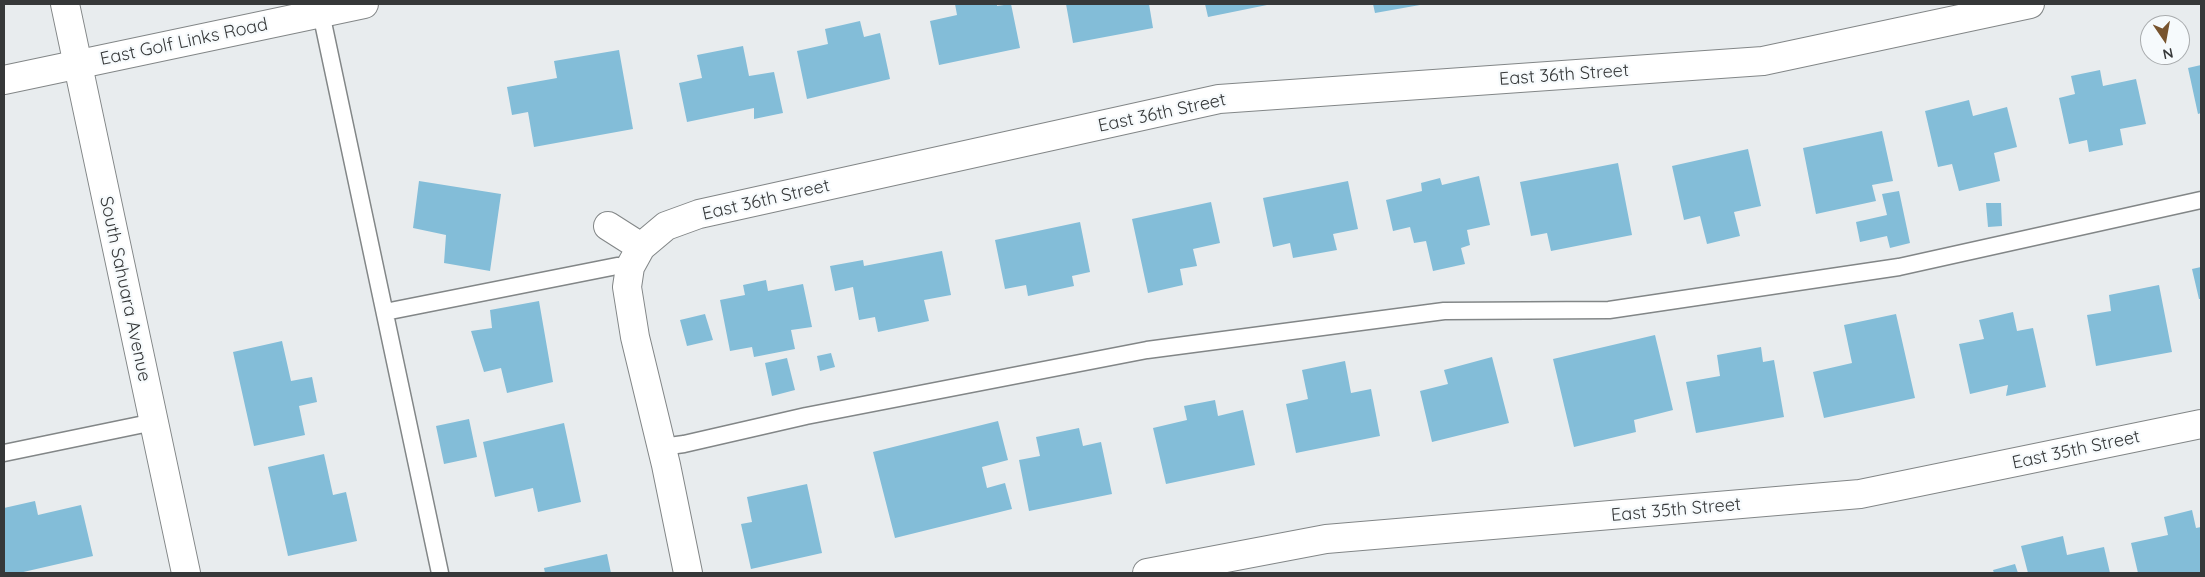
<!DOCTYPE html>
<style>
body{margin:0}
#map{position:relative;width:2205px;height:577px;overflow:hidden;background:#e8ecee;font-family:Quicksand,sans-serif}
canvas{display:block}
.frame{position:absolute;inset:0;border:5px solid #363839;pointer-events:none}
.north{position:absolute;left:2140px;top:15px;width:50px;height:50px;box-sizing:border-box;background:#f6fafc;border:1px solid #a9acae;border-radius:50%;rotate:168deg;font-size:14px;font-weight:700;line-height:20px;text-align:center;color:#363839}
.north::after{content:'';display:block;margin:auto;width:18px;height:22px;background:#78542e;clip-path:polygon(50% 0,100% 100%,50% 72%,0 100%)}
</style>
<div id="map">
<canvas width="2205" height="577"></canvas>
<div class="frame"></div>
<div class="north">N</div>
</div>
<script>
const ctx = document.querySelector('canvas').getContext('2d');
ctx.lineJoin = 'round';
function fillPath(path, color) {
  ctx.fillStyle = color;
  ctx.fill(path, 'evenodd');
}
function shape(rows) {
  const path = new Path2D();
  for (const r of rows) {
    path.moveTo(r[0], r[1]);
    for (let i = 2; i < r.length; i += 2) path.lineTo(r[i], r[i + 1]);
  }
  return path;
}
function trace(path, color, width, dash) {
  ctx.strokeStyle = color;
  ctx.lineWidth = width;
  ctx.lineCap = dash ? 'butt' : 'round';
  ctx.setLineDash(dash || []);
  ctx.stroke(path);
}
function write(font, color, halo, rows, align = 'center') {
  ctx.font = font + ' Quicksand,sans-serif';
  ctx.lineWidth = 4.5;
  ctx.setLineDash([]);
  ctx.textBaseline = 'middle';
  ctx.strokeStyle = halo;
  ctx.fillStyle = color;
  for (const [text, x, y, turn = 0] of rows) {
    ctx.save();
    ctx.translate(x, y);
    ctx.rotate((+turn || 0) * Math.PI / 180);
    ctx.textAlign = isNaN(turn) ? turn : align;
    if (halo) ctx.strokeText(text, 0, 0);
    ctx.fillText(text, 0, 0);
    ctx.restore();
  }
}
fillPath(shape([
 [955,4,997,4,997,6,1011,4,1020,48,939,65,930,21,957,15],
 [1066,4,1149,4,1153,28,1073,43],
 [1205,4,1267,4,1267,5,1208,17],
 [1373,4,1420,4,1420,5,1375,13],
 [860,21,864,37,880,33,890,79,807,99,797,51,828,44,825,29],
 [743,46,749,76,774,72,783,113,754,119,754,108,687,122,679,83,702,78,697,55],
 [619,50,633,129,534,147,528,112,512,115,507,87,557,78,554,61],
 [2201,65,2201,113,2198,114,2188,68],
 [2100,70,2103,86,2136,79,2146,124,2120,129,2123,145,2089,152,2087,140,2069,144,2059,98,2075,94,2071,76],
 [1969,100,1973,116,2007,107,2017,147,1994,153,2000,181,1959,191,1952,164,1938,167,1925,111],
 [1882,131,1893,181,1872,185,1876,201,1816,214,1803,148],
 [1748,149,1761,206,1734,212,1740,236,1707,244,1700,216,1684,220,1672,166],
 [1618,163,1632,235,1551,251,1547,233,1531,236,1520,182],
 [1479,176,1490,225,1467,230,1470,245,1461,248,1465,264,1433,271,1426,241,1414,243,1410,227,1393,231,1386,200,1422,191,1421,183,1440,178,1442,185],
 [419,181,501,194,490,271,444,263,446,235,413,228],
 [1348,181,1358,229,1333,234,1337,250,1293,258,1290,243,1273,247,1263,198],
 [1899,191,1910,243,1890,248,1887,236,1860,242,1856,222,1887,215,1882,194],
 [1211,202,1220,243,1193,249,1197,266,1180,269,1183,285,1148,293,1132,219],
 [1986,203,2001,203,2002,226,1988,227],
 [1080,222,1090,272,1072,276,1074,286,1028,296,1026,285,1005,289,995,240],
 [942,251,951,295,924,300,929,321,878,332,875,317,859,320,853,287,835,291,830,266,863,260,864,266],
 [2201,267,2201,299,2199,299,2192,269],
 [766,280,768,291,803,284,812,327,791,330,795,349,754,357,752,347,730,351,720,300,745,295,743,285],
 [2159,285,2172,352,2096,366,2087,315,2111,311,2109,295],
 [539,301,553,382,507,393,501,368,484,372,471,331,492,328,490,310],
 [2013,312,2017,331,2033,328,2046,387,2006,396,2008,385,1970,394,1959,344,1984,339,1979,320],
 [705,314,713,340,687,346,680,320],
 [1896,314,1915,398,1824,418,1813,372,1852,363,1844,325],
 [1655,335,1673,410,1634,420,1636,432,1574,447,1553,359],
 [282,341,291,381,312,377,317,402,299,406,305,435,254,446,233,352],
 [1761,347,1763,362,1774,360,1784,417,1696,433,1686,382,1720,376,1717,355],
 [831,353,835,367,820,371,817,356],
 [1492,357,1509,423,1432,442,1420,391,1448,384,1444,370],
 [787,358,795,390,772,396,765,363],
 [1345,361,1351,393,1371,389,1380,436,1296,453,1286,404,1308,399,1302,370],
 [1215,400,1218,416,1243,410,1255,465,1166,484,1153,428,1187,420,1184,406],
 [469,419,477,457,444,464,436,426],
 [998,421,1008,460,982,467,987,488,1005,483,1012,509,895,538,873,452],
 [564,423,581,502,538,512,533,488,495,497,483,442],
 [1079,428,1083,446,1101,442,1112,494,1029,511,1019,460,1040,456,1036,437],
 [324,454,333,495,346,492,357,541,288,556,268,467],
 [807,484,822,553,751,569,741,524,752,522,747,497],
 [35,501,38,515,81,505,93,556,19,573,4,573,4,508],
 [2192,510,2196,528,2201,527,2201,573,2138,573,2131,543,2168,535,2164,517],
 [2063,536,2067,555,2104,547,2110,573,2028,573,2021,546],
 [607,554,611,573,545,573,544,568],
 [2015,564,2018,573,1994,573,1993,570]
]), '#83bdd8');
const lane = shape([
 [321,13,440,573],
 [385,312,617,266,630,267],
 [662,447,684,444,806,416,1147,350,1444,311,1609,310,1899,267,2201,200],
 [4,453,154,422]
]);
const street = shape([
 [65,4,186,573],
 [608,226,641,247],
 [688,573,666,465,635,337,627,287,630,267,641,247,666,226,699,214,1219,99,1763,61,2030,4],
 [1147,573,1326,539,1860,494,2201,424]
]);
const primary = shape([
 [4,80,364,4]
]);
trace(lane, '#828687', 19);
trace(street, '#828687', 30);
trace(primary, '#828687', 30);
trace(lane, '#fff', 16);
trace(street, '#fff', 28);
trace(primary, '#fff', 28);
write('18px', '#363839', '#f6fafc', [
 ["East Golf Links Road",184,42,-12],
 ["East 36th Street",1564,75,-4],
 ["East 36th Street",1162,113,-12],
 ["East 36th Street",766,200,-13],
 ["South Sahuara Avenue",125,289,78],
 ["East 35th Street",2076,450,-12],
 ["East 35th Street",1676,510,-5]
]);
</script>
